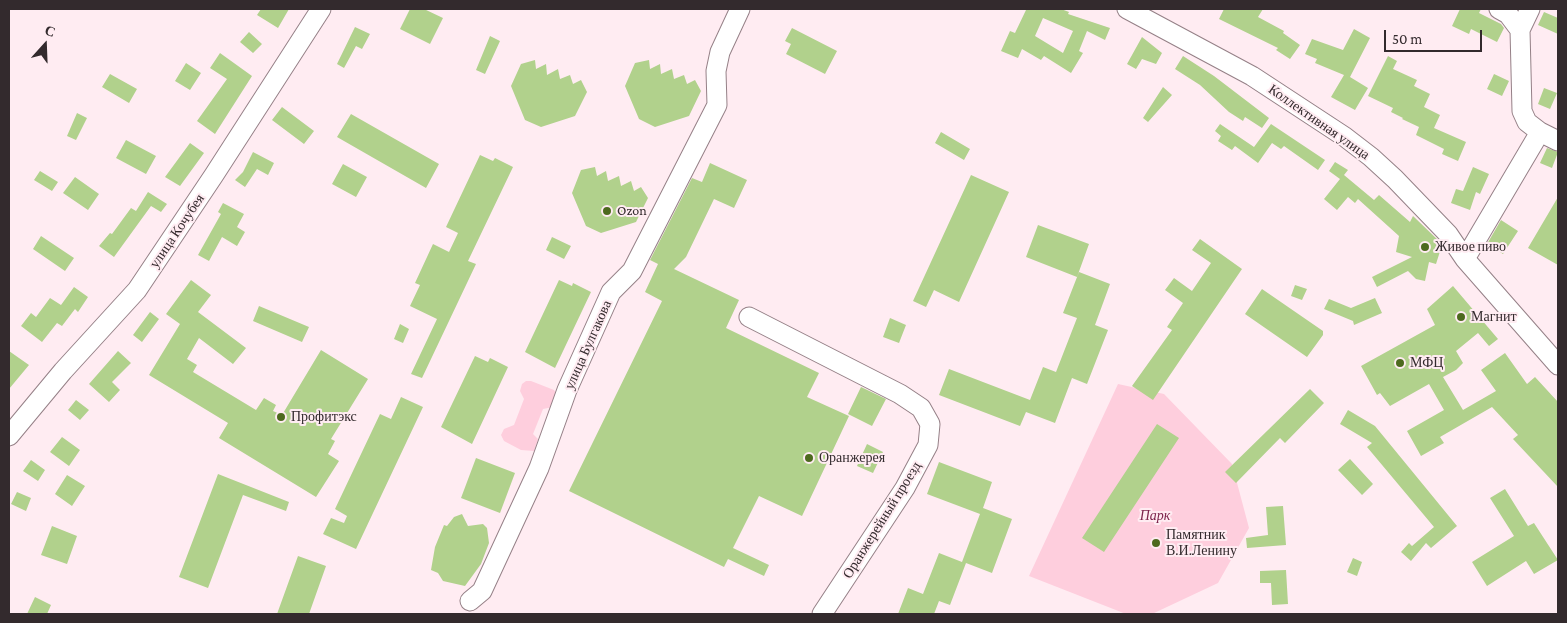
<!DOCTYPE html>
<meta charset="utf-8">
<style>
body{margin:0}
#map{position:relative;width:1567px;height:623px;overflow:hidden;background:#ffecf2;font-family:"Crimson Pro",serif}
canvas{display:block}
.frame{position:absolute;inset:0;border:10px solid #332a2d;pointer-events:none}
.north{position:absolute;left:20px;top:20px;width:50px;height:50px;-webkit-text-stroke:4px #ffecf2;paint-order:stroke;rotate:20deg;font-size:14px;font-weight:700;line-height:20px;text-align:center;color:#332a2d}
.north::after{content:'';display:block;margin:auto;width:18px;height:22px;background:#332a2d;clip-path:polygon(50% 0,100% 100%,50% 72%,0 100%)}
.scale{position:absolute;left:1384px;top:30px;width:98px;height:22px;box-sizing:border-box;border:2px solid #332a2d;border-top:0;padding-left:6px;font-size:15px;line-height:18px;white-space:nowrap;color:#332a2d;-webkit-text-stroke:4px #ffecf2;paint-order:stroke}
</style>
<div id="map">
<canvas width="1567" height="623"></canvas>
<div class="frame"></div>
<div class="north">С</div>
<div class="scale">50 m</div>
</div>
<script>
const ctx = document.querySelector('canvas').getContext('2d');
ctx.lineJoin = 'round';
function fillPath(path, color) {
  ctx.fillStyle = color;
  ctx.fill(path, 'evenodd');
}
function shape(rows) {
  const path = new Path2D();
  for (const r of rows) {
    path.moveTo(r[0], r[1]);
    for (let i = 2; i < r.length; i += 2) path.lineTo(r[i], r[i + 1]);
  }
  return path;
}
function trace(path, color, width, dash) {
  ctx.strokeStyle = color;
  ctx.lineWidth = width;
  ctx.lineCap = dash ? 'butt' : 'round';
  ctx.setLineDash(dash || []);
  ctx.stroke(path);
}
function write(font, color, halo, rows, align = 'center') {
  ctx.font = font + ' "Crimson Pro",serif';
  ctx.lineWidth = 4;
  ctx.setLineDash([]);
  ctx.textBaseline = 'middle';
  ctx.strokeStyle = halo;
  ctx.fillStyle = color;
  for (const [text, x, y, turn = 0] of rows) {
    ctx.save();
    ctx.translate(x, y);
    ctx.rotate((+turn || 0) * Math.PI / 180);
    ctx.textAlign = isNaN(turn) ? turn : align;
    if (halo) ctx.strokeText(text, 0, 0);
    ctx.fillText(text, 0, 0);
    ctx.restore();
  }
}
fillPath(shape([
 [526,381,531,381,554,390,557,395,553,407,543,409,533,434,538,439,534,451,521,450,504,441,501,435,504,429,514,425,524,399,520,391,522,384],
 [1118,384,1164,394,1232,464,1249,528,1218,583,1152,614,1126,614,1029,576]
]), '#fecedd');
fillPath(shape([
 [261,9,289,9,278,28,257,15],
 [410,9,424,9,443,18,430,44,400,29],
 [1023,9,1061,9,1069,12,1068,14,1110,28,1105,40,1087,31,1079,51,1083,53,1071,73,1044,56,1041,60,1022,49,1018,58,1001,51,1010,31,1015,33,1026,10],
 [1043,18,1073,31,1063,53,1035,36],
 [1224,9,1263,9,1258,17,1284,31,1283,33,1300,45,1290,59,1276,50,1278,48,1219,19],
 [1460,9,1481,9,1479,13,1501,24,1504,28,1497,42,1471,29,1469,34,1452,26],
 [1544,12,1558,18,1558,34,1538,25],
 [355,27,370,34,362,49,356,46,344,68,337,64],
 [792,28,837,51,825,74,786,54,791,44,785,41],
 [1354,29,1370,38,1350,77,1368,88,1355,110,1331,97,1344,75,1315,63,1317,59,1305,54,1312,39,1343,50],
 [249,32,262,44,253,53,240,42],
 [490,36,500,41,485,74,476,70],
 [1142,37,1162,53,1156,64,1142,59,1136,69,1127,64],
 [220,53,252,76,215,134,197,121,227,79,210,68],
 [1183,56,1214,76,1269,118,1262,128,1245,117,1243,121,1229,112,1200,85,1175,69],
 [1388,56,1397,61,1393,69,1417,80,1414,86,1430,94,1424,107,1440,115,1434,128,1466,142,1458,161,1442,154,1444,149,1416,135,1419,127,1402,119,1403,118,1391,112,1393,108,1368,96],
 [535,60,536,69,546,64,547,75,558,69,560,79,570,75,573,84,581,80,587,92,575,116,541,127,525,120,511,86,521,64],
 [649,60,650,69,660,64,661,74,672,69,674,79,684,75,687,84,695,80,701,91,689,116,655,127,639,119,625,86,635,63],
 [186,63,201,73,190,90,175,81],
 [110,74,137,89,129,103,102,87],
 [1494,74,1509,81,1502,96,1487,89],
 [1163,87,1172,95,1148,122,1143,118],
 [1544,88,1557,93,1550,109,1538,104],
 [282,107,314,131,304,144,272,120],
 [77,113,87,118,76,140,67,136],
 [351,114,439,164,426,188,337,137],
 [1220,124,1254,147,1271,124,1325,160,1318,170,1284,146,1281,149,1272,143,1258,163,1235,146,1232,150,1218,141,1221,136,1215,131],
 [941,132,970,149,964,160,935,143],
 [126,140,156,156,146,174,116,158],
 [190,143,204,153,180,186,165,177],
 [1547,148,1558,152,1552,168,1540,163],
 [253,152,274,163,268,175,257,169,245,187,235,180,243,172],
 [480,155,493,161,495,158,513,167,468,261,476,264,422,378,411,374,437,319,410,306,420,285,415,283,433,244,449,252,458,233,446,227],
 [1335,162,1348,170,1344,175,1374,200,1379,195,1410,222,1413,216,1439,241,1442,245,1436,264,1429,262,1425,281,1416,279,1408,271,1377,287,1372,277,1412,257,1396,252,1399,236,1358,199,1355,203,1348,197,1337,210,1324,199,1340,179,1329,171],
 [710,163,747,180,734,208,714,199,686,257,674,269,739,300,726,328,819,373,807,397,849,416,802,516,759,496,733,548,769,565,764,576,728,559,724,567,569,491,662,301,645,292,658,264,650,260,692,178,702,182],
 [343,164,367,177,356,197,332,184],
 [595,167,597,176,606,171,608,181,619,176,621,186,631,181,634,191,641,187,648,198,636,222,601,233,586,226,572,193,581,170],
 [1473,167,1489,174,1480,194,1476,192,1470,210,1451,203,1456,189,1463,191],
 [40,171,58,182,52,191,34,180],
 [971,175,1009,192,959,302,934,290,926,307,913,301],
 [75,177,99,194,88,210,63,193],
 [148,192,167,204,161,212,151,206,114,257,99,246,110,233,112,234,131,208,136,211],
 [1558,197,1558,265,1528,248],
 [223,203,244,214,237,227,245,232,237,246,222,237,209,261,198,255,221,214,218,212],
 [1501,220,1518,231,1503,254,1487,244],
 [1038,225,1089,244,1077,277,1026,257],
 [41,236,74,258,65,271,33,249],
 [552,237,571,246,564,259,546,250],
 [1200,239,1242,269,1153,400,1132,386,1172,330,1167,327,1183,303,1165,290,1174,278,1192,291,1211,263,1192,250],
 [1079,272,1110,284,1095,325,1108,330,1087,384,1072,378,1055,423,1026,412,1020,426,939,395,949,369,1030,400,1043,367,1056,372,1077,318,1063,313],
 [191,280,211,295,198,312,246,348,233,364,199,338,187,359,197,365,193,372,256,410,264,398,276,405,273,411,282,415,321,350,368,379,331,439,335,441,328,454,339,461,316,497,219,438,228,423,149,375,180,324,166,314],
 [559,280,572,286,573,283,591,292,555,368,525,352],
 [1295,285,1307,289,1302,300,1291,296],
 [1453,286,1498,339,1489,346,1478,333,1456,351,1463,363,1456,370,1443,377,1463,410,1496,391,1481,370,1505,353,1527,384,1535,377,1558,402,1558,487,1513,439,1518,435,1492,407,1440,437,1444,443,1421,456,1407,431,1444,410,1429,384,1390,406,1380,393,1377,395,1361,366,1435,325,1427,309],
 [74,287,88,297,78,312,75,309,62,326,57,323,42,342,21,326,31,313,36,317,50,298,61,305],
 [1262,289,1323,331,1323,335,1307,357,1245,314],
 [1375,298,1382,313,1354,325,1353,321,1324,309,1329,299,1351,308],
 [259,306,309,327,302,342,253,321],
 [150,312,159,319,142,342,133,335],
 [890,318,906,325,899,343,883,337],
 [400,324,409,329,403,343,394,339],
 [9,351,29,365,9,389],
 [118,351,131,363,112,382,120,390,109,402,89,384],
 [475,356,488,362,490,358,508,367,472,444,441,427],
 [861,387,886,399,872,426,848,414],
 [1310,389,1324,403,1285,443,1280,438,1236,483,1225,472],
 [401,397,423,407,356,549,323,534,331,518,344,523,347,516,335,509,380,414,391,419],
 [76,400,89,410,80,420,68,410],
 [1348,410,1375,426,1457,526,1431,548,1426,543,1411,561,1401,552,1409,543,1412,546,1434,527,1367,447,1372,443,1340,424],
 [1157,424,1179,438,1104,552,1082,538],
 [62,437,80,450,69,466,50,452],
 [867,444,883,452,873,473,857,466],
 [476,458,515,473,500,513,461,498],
 [1350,459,1373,484,1362,495,1338,470],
 [31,460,45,470,38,481,23,471],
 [939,462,992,482,983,508,1012,519,992,573,966,563,950,605,939,601,934,614,898,614,908,588,923,594,939,553,962,562,980,514,927,494],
 [218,474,289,502,286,511,243,495,208,588,179,577],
 [67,475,85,486,72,506,55,494],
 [1505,489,1528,526,1534,523,1558,560,1534,574,1526,561,1487,586,1472,562,1514,536,1490,498],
 [17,492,31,498,26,511,11,504],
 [1283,506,1286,545,1247,548,1246,538,1268,535,1266,507],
 [462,514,468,526,483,524,487,528,489,543,481,564,465,586,443,581,438,573,431,570,435,547,444,525,447,526,454,517],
 [52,526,77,536,67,564,41,555],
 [298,556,326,566,309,614,277,614],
 [1353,558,1362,562,1357,576,1347,572],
 [1286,570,1288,604,1272,605,1271,583,1260,583,1260,571],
 [35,597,51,605,47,614,27,614]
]), '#b1d18c');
const minor = shape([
 [1127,9,1252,76,1345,137,1371,157,1395,179,1448,234,1465,259,1558,365],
 [1499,9,1508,14,1520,30],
 [1530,9,1520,30,1522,111,1527,122,1540,132,1558,141],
 [1465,259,1540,132],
 [749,317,900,394,921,408,930,424,928,445,905,488,822,614],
 [9,436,63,371,137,290,214,175,321,9],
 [470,601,482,591,539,468,567,390,611,292,632,271,717,105,716,71,720,52,740,9]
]);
trace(minor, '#958087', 21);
trace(minor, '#fff', 19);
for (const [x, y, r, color] of [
 [607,211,5,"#4d6a1e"],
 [1425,247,5,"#4d6a1e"],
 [1461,317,5,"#4d6a1e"],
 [1400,363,5,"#4d6a1e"],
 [281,417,5,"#4d6a1e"],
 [809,458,5,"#4d6a1e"],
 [1156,543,5,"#4d6a1e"]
]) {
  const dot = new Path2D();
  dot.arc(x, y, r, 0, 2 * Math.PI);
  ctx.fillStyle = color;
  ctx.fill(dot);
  trace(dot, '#ffecf2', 2);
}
write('14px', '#332a2d', '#ffecf2', [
 ["Коллективная улица",1319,122,35],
 ["улица Кочубея",177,231,-56],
 ["улица Булгакова",588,345,-66],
 ["Оранжерейный проезд",882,520,-58]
]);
write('14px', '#332a2d', '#ffecf2', [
 ["Ozon",617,211],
 ["Живое пиво",1435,247],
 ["Магнит",1471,317],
 ["МФЦ",1410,363],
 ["Профитэкс",291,417],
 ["Оранжерея",819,458],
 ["Памятник",1166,535],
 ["В.И.Ленину",1166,551]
], 'left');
write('italic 14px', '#7d244c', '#ffecf2', [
 ["Парк",1155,516]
]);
</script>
